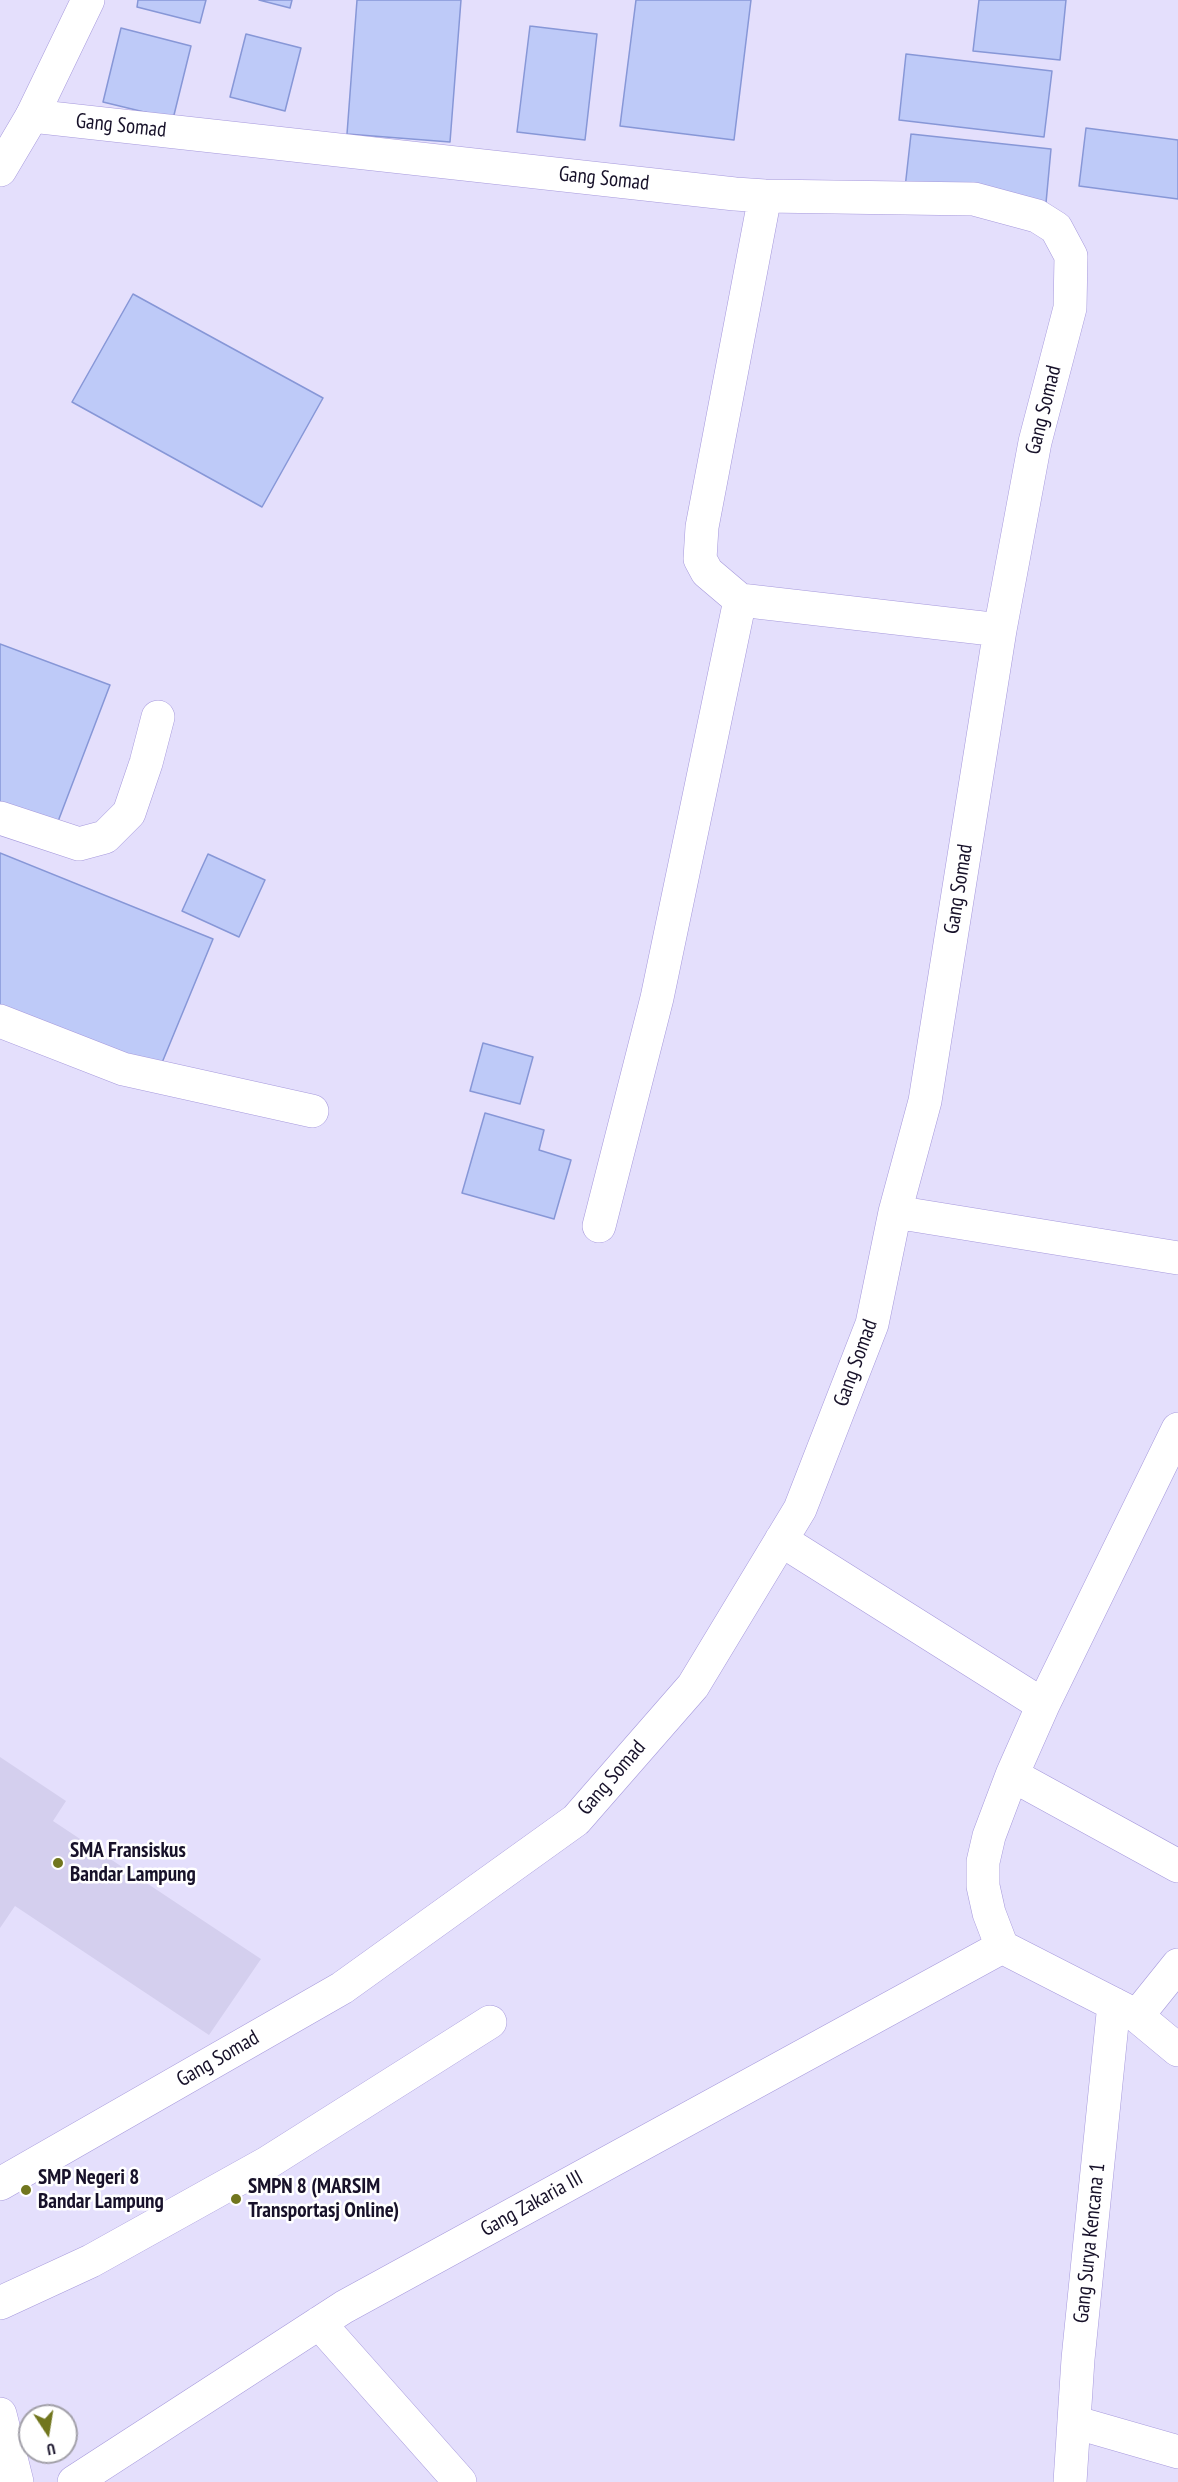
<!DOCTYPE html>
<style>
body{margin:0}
#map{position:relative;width:1178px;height:2482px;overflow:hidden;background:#e4dffc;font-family:"PT Sans Narrow",sans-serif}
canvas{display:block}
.north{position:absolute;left:18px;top:2404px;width:60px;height:60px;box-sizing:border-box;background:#fff;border:2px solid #a2a0a9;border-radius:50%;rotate:168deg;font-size:16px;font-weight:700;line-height:24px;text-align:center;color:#171129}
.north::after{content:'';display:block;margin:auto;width:21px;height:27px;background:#71761e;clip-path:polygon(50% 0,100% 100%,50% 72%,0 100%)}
</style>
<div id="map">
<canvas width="1178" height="2482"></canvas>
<div class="north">U</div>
</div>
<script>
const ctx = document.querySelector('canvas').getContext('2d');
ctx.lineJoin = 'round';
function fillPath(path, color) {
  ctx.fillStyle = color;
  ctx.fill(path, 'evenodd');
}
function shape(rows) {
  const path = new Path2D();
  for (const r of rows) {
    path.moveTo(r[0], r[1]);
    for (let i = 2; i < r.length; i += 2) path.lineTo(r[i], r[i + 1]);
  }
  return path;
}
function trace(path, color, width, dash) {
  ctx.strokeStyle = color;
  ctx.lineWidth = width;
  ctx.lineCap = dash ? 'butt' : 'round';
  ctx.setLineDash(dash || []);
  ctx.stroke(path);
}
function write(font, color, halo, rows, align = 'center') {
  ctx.font = font + ' "PT Sans Narrow",sans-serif';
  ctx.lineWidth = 5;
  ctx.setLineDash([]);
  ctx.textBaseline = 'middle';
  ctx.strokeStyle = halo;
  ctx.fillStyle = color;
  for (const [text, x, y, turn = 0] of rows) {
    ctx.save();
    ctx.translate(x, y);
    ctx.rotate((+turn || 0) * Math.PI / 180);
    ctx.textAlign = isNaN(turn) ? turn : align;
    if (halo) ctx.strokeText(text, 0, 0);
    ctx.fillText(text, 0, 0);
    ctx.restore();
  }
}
fillPath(shape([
 [0,1757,66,1801,53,1821,261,1959,209,2035,15,1906,0,1928]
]), '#d4cfee');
const building = shape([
 [138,0,206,0,200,23,137,7,138,0],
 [259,0,292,0,290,8,259,0],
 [357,0,461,0,450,142,347,134,357,0],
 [636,0,751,0,734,140,620,126,636,0],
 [979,0,1066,0,1060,60,973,51,979,0],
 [530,26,597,34,585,140,517,132,530,26],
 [121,28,191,46,173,119,103,102,121,28],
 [246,34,301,48,285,111,230,97,246,34],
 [906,54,1052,71,1044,137,899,120,906,54],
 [1086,128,1178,140,1178,199,1079,186,1086,128],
 [911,134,1051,149,1046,203,905,188,911,134],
 [133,294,323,398,262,507,72,402,133,294],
 [0,644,110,685,54,832,0,812,0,644],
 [0,853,213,939,159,1070,0,1005,0,853],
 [208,854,265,880,239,937,182,911,208,854],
 [483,1043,533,1057,520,1104,470,1091,483,1043],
 [485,1113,544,1130,539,1150,571,1160,554,1219,462,1193,485,1113]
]);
fillPath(building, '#becaf8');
trace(building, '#8797d7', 1.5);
const minor = shape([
 [765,196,702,527,700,559,707,572,740,600,1000,630],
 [0,818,79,844,105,837,129,813,146,763,158,717],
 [0,1021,123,1069,312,1111],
 [895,1212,1178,1258],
 [599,1226,657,998,740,600],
 [1178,1429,1043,1705,1012,1775,989,1836,983,1862,983,1886,989,1913,1002,1947,1137,2016,1178,2050],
 [781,1540,1043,1705],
 [1012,1775,1178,1866],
 [1137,2016,1178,1965],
 [0,2184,342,1988,576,1820,693,1686,800,1509,872,1324,895,1212,925,1101,1000,630,1035,442,1070,308,1071,256,1056,228,1037,216,974,199,765,196,735,194,32,116],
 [0,2303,91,2261,267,2163,490,2022],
 [319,2323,460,2482],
 [0,2414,17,2482],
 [1074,2422,1178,2452],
 [74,2482,344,2307,1002,1947],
 [1070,2482,1078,2359,1114,2004]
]);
const major = shape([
 [0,170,32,116,88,0]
]);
trace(minor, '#a699dc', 34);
trace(major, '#a699dc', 34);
trace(minor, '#fff', 33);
trace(major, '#fff', 33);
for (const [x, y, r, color] of [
 [58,1863,6,"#71761e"],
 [26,2190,6,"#71761e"],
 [236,2199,6,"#71761e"]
]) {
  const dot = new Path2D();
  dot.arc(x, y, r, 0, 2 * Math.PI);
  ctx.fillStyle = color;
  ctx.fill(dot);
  trace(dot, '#fff', 2);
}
write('21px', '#171129', '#fff', [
 ["Gang Somad",121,126,6],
 ["Gang Somad",604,179,6],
 ["Gang Somad",1044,410,-76],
 ["Gang Somad",959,889,-81],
 ["Gang Somad",856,1363,-70],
 ["Gang Somad",612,1778,-49],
 ["Gang Somad",218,2059,-30],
 ["Gang Zakaria III",532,2204,-29],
 ["Gang Surya Kencana 1",1090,2243,-84]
]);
write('bold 21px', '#171129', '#fff', [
 ["SMA Fransiskus",70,1851],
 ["Bandar Lampung",70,1875],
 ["SMP Negeri 8",38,2178],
 ["Bandar Lampung",38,2202],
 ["SMPN 8 (MARSIM",248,2187],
 ["Transportasj Online)",248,2211]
], 'left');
</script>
